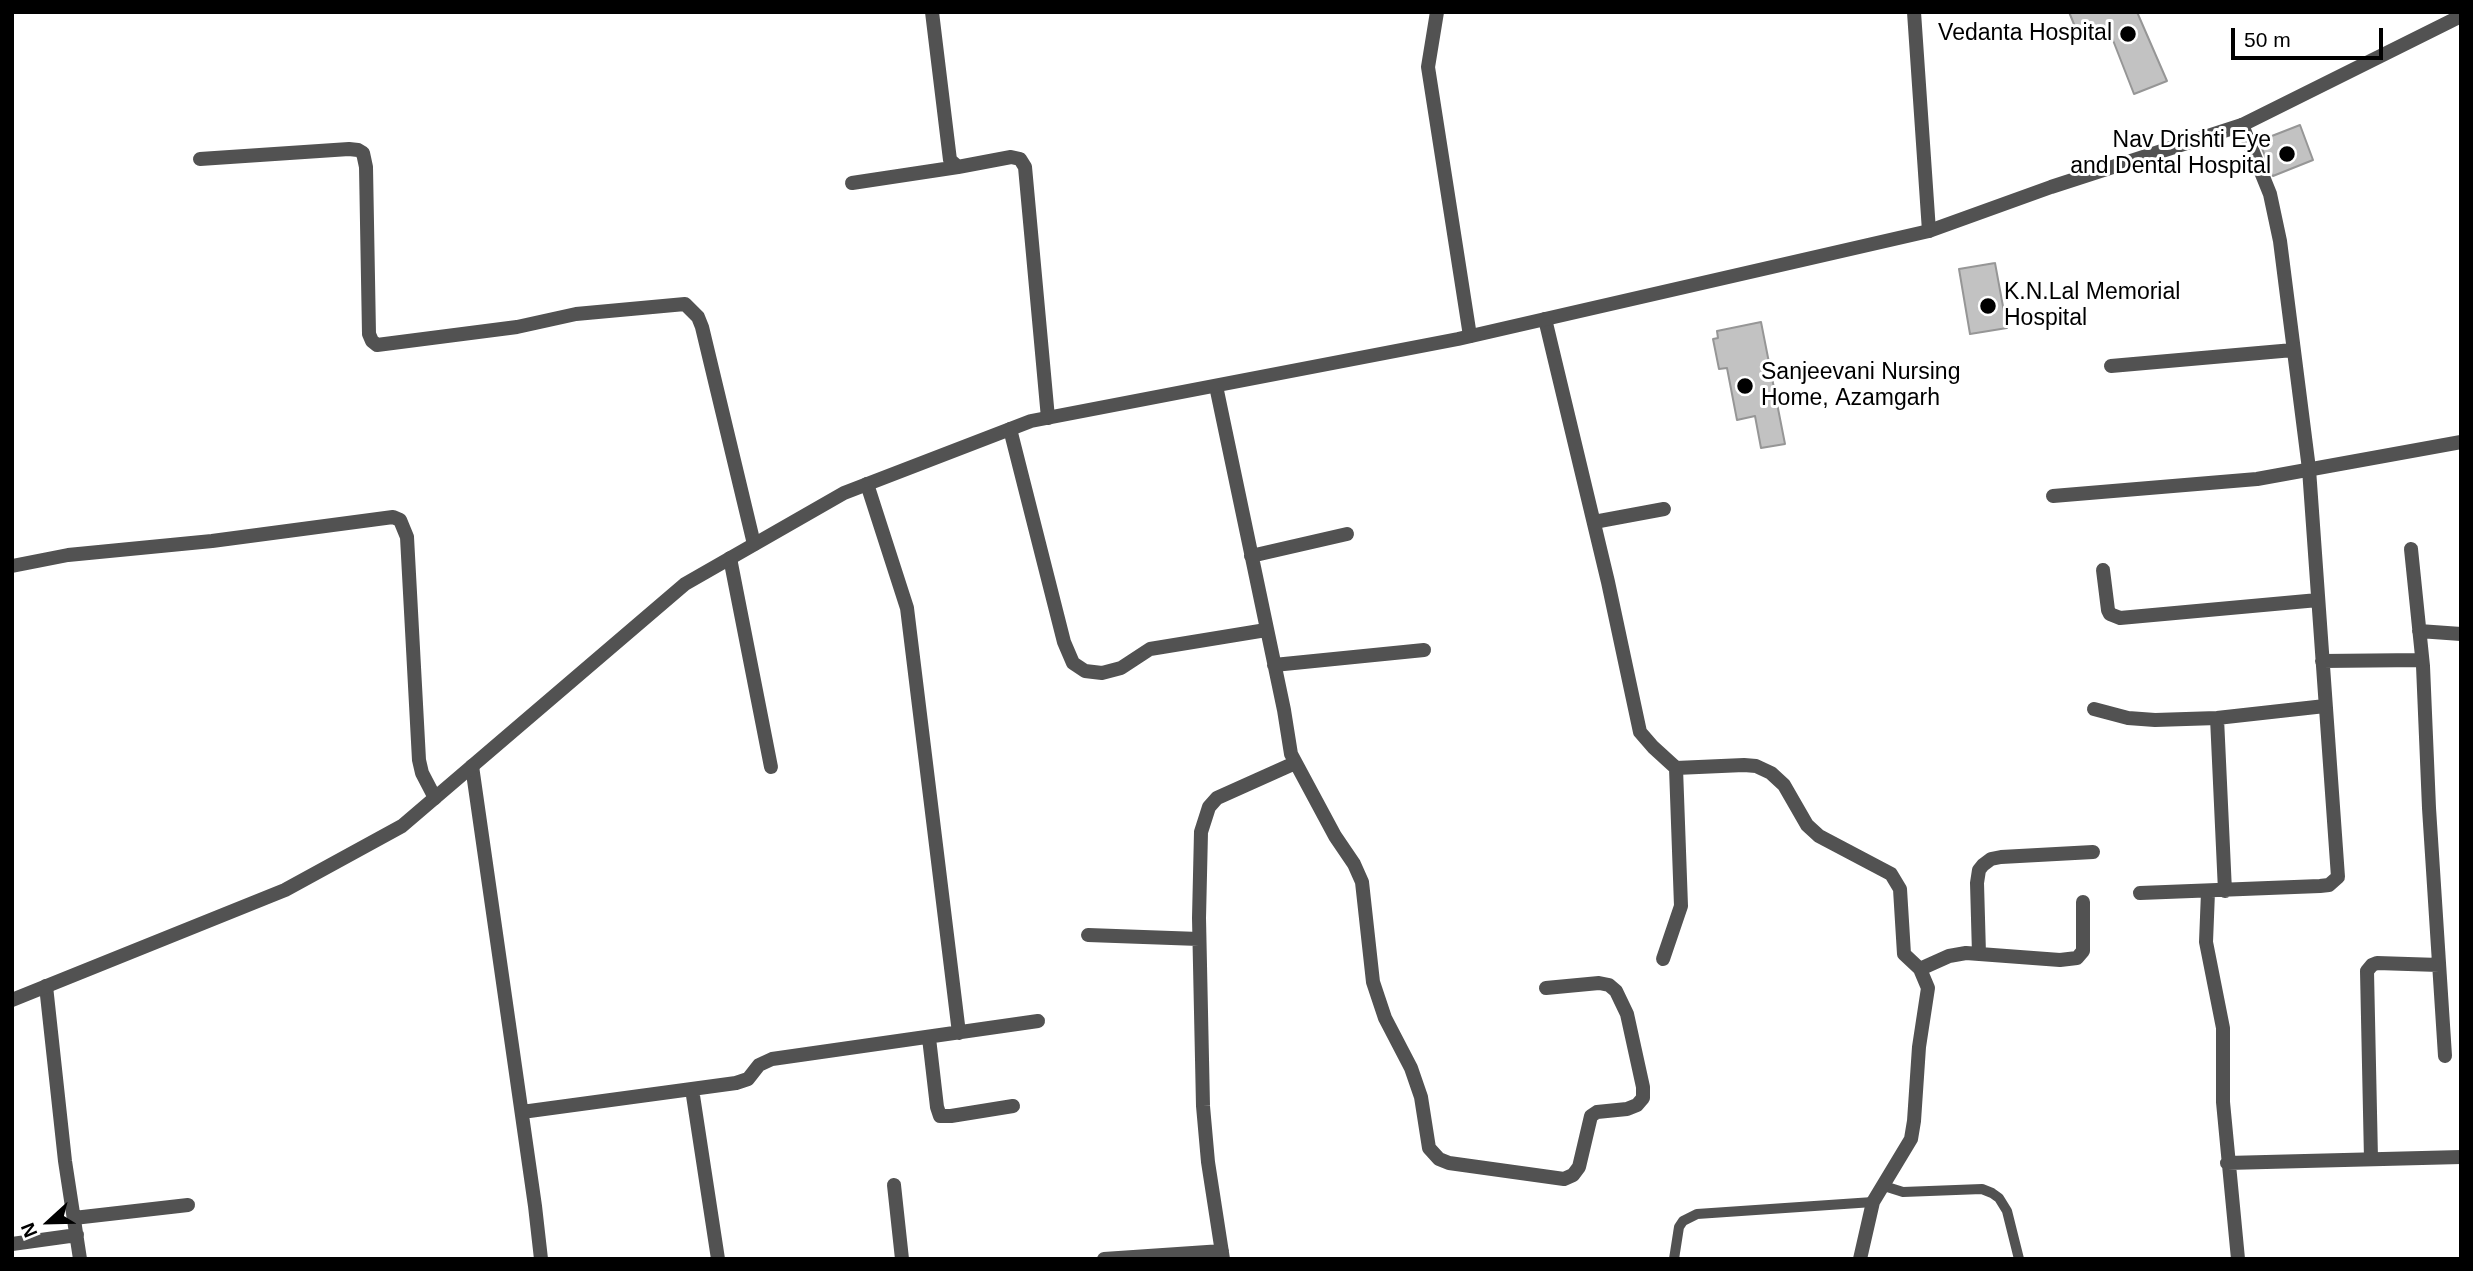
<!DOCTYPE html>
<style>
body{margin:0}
#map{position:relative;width:2473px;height:1271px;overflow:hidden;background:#fff;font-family:Helvetica,sans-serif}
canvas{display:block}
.frame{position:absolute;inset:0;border:14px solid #000;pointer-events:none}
.north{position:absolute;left:14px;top:1187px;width:70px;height:70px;-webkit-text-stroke:5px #fff;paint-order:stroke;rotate:248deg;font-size:19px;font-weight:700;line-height:28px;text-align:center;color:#000}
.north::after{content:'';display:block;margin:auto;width:24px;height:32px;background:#000;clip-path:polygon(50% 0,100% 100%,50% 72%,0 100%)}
.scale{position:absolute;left:2231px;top:28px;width:152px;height:32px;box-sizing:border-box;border:4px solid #000;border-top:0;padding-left:9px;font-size:21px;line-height:24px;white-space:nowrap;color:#000;-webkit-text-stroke:5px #fff;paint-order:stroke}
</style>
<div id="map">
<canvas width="2473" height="1271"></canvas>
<div class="frame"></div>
<div class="north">N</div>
<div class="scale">50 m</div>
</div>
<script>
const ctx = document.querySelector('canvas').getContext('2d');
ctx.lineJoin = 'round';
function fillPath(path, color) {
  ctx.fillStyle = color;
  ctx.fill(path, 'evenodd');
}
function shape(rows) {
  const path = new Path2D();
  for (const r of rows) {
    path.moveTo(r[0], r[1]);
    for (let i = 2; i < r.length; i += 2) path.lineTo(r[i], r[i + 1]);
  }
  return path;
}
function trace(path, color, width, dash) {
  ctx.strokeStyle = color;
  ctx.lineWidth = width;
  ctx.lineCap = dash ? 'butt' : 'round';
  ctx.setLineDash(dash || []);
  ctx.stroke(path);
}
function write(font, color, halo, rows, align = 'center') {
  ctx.font = font + ' Helvetica,sans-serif';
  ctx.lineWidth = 6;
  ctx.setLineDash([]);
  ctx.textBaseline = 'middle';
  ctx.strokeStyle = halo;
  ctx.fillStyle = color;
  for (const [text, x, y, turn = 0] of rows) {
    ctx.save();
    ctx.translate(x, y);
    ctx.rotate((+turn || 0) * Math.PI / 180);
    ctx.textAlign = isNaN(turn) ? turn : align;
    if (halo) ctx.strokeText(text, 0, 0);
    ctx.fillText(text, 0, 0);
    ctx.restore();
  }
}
const building = shape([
 [2069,12,2137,12,2167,81,2134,94,2109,30,2080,39,2069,12],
 [2300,125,2313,160,2273,176,2259,141,2300,125],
 [1995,263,2007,328,1970,334,1959,269,1995,263],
 [1761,322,1785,444,1761,448,1755,416,1737,420,1727,368,1719,369,1713,339,1718,338,1717,331,1761,322]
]);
fillPath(building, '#c2c2c2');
trace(building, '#969696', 2);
trace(shape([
 [1884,1186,1903,1192,1982,1189,1992,1193,1999,1198,2007,1211,2019,1259],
 [1674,1259,1679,1227,1683,1221,1697,1214,1873,1202]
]), '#525252', 10);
trace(shape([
 [932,12,950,160,958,167,1011,157,1020,159,1025,167,1048,418],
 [1437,12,1428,67,1470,336],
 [1914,12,1929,231],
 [200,159,349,149,358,150,363,153,366,167,369,334,372,341,377,345,517,327,576,314,685,304,698,317,702,327,754,544],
 [852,183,958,167],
 [1545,319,1608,582,1640,732,1653,747,1676,768,1681,906,1663,959],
 [2111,366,2293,350],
 [1216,386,1284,710,1291,754,1335,836,1354,864,1362,882,1373,982,1385,1018,1411,1068,1421,1097,1429,1148,1439,1159,1449,1163,1564,1179,1573,1175,1579,1167,1591,1116,1597,1112,1627,1109,1637,1105,1643,1098,1643,1087,1627,1014,1616,991,1609,985,1599,983,1546,988],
 [1010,429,1064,642,1073,663,1085,671,1102,673,1121,668,1150,649,1266,630],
 [867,484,907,608,959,1033],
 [2053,496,2257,479,2461,442],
 [1594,522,1664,509],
 [2411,549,2423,666,2429,808,2445,1056],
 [1251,556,1347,534],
 [730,558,771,767],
 [12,566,68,555,212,541,393,517,400,520,407,537,419,760,422,773,435,798],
 [2103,570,2108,610,2110,614,2120,618,2318,600],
 [2419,631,2461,634],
 [2322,661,2422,660],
 [1274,665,1424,650],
 [2094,709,2128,718,2155,720,2217,718,2325,706],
 [2217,718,2225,891],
 [472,766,535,1206,541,1259],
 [1676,768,1744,765,1756,766,1771,773,1784,785,1807,825,1819,836,1891,874,1900,889,1904,954,1920,969,1928,988,1919,1047,1914,1121,1911,1139,1873,1202,1860,1259],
 [2208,892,2206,942,2223,1028,2223,1102,2238,1259],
 [2140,893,2320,886,2329,885,2338,877,2309,469,2280,241,2270,194,2242,125],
 [1088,935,1199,939],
 [1979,954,1977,883,1979,870,1983,865,1991,859,2001,857,2093,852],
 [1920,969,1949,956,1966,953,2060,960,2077,958,2083,951,2083,902],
 [46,986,65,1161,80,1259],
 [929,1038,937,1107,940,1116,951,1116,1013,1106],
 [692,1089,718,1259],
 [522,1112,736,1083,748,1079,759,1065,772,1059,1038,1021],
 [2371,1159,2367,971,2372,965,2377,963,2439,965],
 [2227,1163,2461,1157],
 [894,1185,902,1259],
 [74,1218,188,1205],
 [12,1244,77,1235],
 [1104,1259,1222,1251],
 [1223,1259,1208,1162,1203,1106,1199,918,1201,832,1209,807,1217,798,1295,763]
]), '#525252', 14);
trace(shape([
 [12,1000,285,890,402,826,685,584,844,493,1031,421,1458,339,1929,231,2051,187,2242,125,2461,16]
]), '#525252', 14);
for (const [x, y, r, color] of [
 [2128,34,9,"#000"],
 [2287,154,9,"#000"],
 [1988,306,9,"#000"],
 [1745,386,9,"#000"]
]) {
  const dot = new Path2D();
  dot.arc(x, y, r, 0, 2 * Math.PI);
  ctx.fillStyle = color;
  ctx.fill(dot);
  trace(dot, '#fff', 2.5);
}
write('23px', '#000', '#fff', [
 ["Vedanta Hospital",2112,34],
 ["Nav Drishti Eye",2271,141],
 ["and Dental Hospital",2271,167],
 ["K.N.Lal Memorial",2004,293,"left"],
 ["Hospital",2004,319,"left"],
 ["Sanjeevani Nursing",1761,373,"left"],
 ["Home, Azamgarh",1761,399,"left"]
], 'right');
</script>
